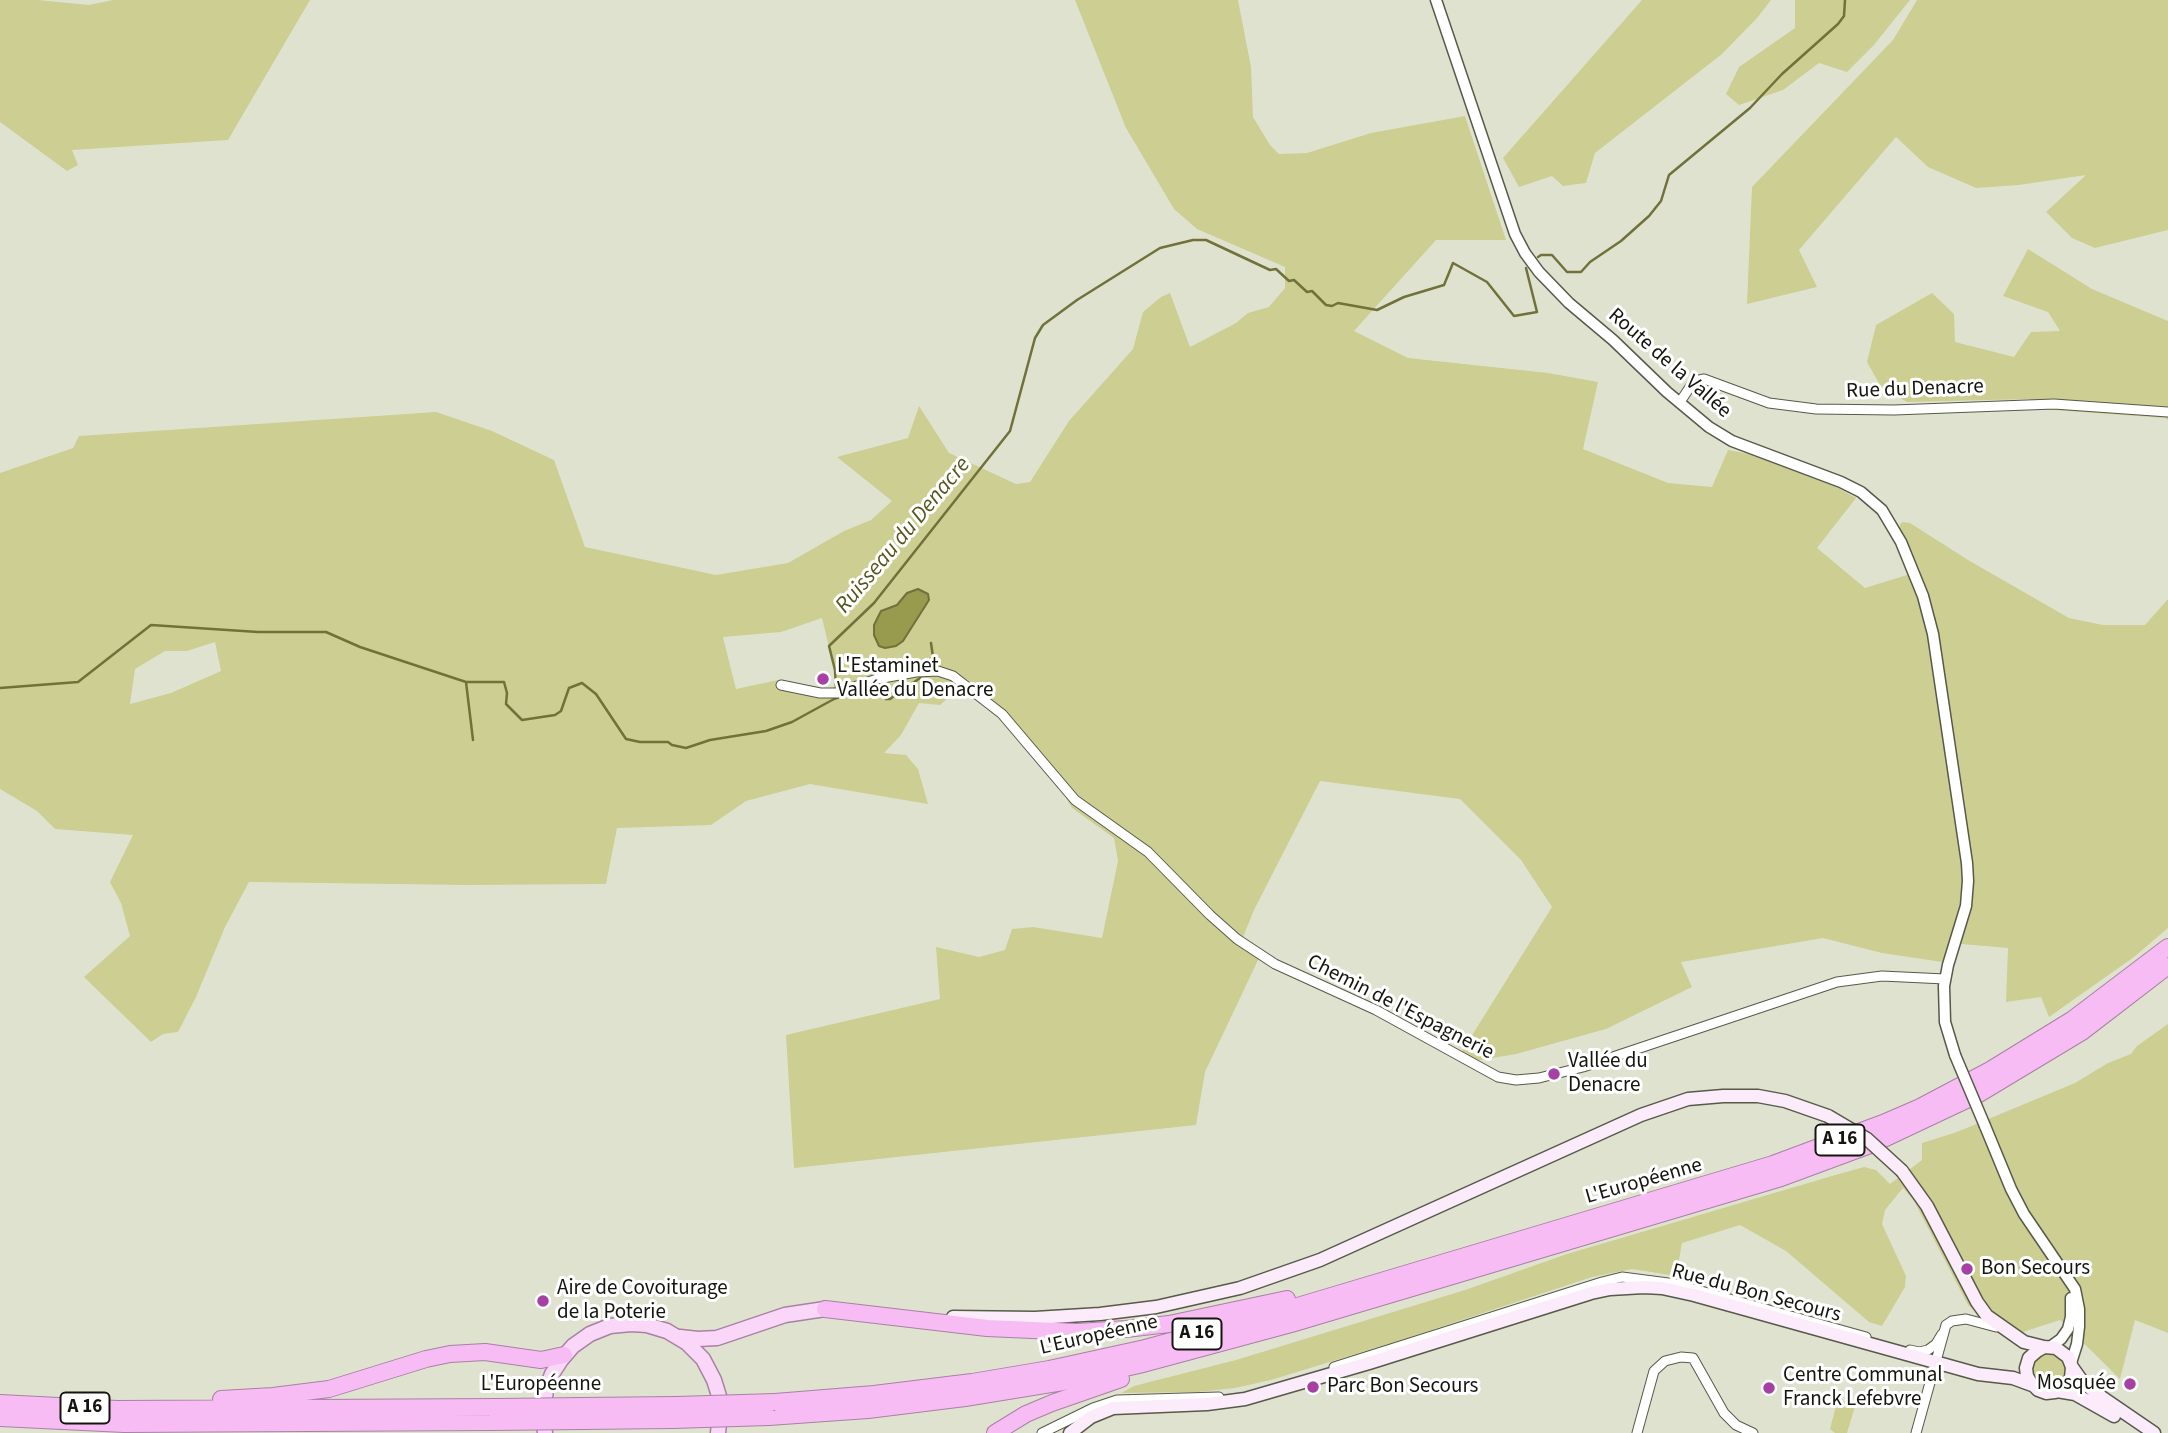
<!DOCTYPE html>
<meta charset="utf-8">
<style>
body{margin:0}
canvas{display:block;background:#e0e2d0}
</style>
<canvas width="2168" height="1433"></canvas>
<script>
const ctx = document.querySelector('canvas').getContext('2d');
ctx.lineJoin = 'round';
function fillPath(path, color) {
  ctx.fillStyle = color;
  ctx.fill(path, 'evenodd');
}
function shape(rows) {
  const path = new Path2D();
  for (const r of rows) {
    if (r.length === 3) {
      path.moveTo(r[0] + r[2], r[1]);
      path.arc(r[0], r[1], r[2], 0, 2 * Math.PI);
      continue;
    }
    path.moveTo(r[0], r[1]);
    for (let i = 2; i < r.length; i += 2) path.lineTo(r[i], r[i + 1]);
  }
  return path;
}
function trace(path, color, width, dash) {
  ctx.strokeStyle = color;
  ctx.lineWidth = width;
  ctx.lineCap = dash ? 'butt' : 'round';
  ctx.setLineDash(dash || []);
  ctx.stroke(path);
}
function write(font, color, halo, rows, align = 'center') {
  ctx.font = font + ' "Source Sans 3",sans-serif';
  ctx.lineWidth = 6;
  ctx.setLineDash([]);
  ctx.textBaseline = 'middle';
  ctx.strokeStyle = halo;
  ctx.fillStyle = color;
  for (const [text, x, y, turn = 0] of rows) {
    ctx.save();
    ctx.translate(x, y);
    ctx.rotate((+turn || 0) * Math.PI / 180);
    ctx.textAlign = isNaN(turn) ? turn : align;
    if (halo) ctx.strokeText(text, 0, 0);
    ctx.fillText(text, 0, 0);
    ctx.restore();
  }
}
fillPath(shape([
 [0,0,38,0,89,5,113,0,310,0,228,140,72,150,78,165,67,171,0,122],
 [1075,0,1238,0,1251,67,1253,117,1270,145,1279,154,1307,153,1371,133,1465,116,1506,240,1436,240,1354,331,1408,358,1548,373,1598,382,1583,449,1668,483,1712,487,1728,450,1749,454,1836,487,1856,498,1817,548,1865,588,1920,571,1900,531,1900,524,1903,522,1910,523,1968,560,2069,618,2103,625,2145,625,2168,599,2168,928,2134,957,2049,1017,2041,997,2006,1002,2008,948,1950,943,1942,962,1882,953,1823,938,1681,962,1692,987,1606,1029,1516,1054,1475,1061,1461,1053,1552,907,1521,860,1460,799,1320,781,1254,910,1241,942,1260,956,1205,1072,1196,1125,794,1168,786,1035,940,999,936,947,979,957,1005,950,1012,929,1033,927,1102,938,1118,861,1114,838,1072,808,1048,766,1018,734,963,685,940,705,919,703,901,735,884,753,906,755,918,769,928,804,810,784,746,801,711,825,617,828,606,884,467,885,249,882,225,927,196,997,178,1032,163,1034,151,1042,84,977,130,936,121,903,110,882,133,835,55,829,37,811,0,789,0,473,73,448,79,436,436,412,492,431,554,460,585,547,716,575,788,563,844,531,871,520,892,501,837,457,908,438,919,406,949,453,1016,484,1030,482,1069,421,1133,349,1143,312,1161,297,1170,293,1190,347,1236,323,1248,313,1269,307,1285,288,1285,267,1197,229,1174,209,1126,128],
 [822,618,837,681,845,685,818,690,778,680,736,689,723,637,781,632],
 [215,642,221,671,171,693,130,704,135,669,165,651,187,651],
 [1642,0,1771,0,1757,18,1722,54,1595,153,1586,183,1563,186,1552,176,1519,187,1503,158],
 [1795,0,1910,0,1873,46,1847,72,1819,63,1783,90,1739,105,1726,94,1739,67,1795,28],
 [1917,0,2168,0,2168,230,2095,248,2072,238,2046,212,2086,175,2019,185,1976,188,1928,167,1896,137,1799,250,1817,287,1747,304,1752,187,1893,40],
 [2028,249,2092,289,2168,321,2168,420,2165,418,2040,409,2030,405,2030,399,1907,402,1881,387,1867,362,1876,325,1932,293,1954,314,1955,342,2014,357,2031,332,2060,331,2048,312,2003,296],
 [2168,1024,2168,1333,2135,1320,2120,1379,2060,1320,2020,1333,1980,1316,1968,1305,1914,1201,1903,1188,1885,1210,1882,1224,1906,1276,1905,1287,1882,1326,1869,1322,1786,1251,1740,1225,1682,1243,1676,1276,1632,1269,1592,1277,1401,1340,1271,1380,1235,1388,1198,1392,1121,1393,1134,1386,1236,1360,1465,1290,1567,1254,1832,1176,1864,1167,1876,1170,1890,1184,1922,1160,1922,1143,1957,1132,2075,1083,2108,1063,2131,1054,2137,1046],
 [2049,1370,17],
 [1840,1400,1855,1406,1847,1433,1835,1433,1830,1429,1837,1402]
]), '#cccf91');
const water = shape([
 [918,589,928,594,929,600,903,641,896,646,885,648,879,646,874,635,874,625,881,611,897,605,907,593,918,589]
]);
fillPath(water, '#989a4d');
trace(water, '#70723a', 2);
trace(shape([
 [1538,257,1541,255,1552,255,1567,272,1581,272,1590,262,1621,241,1649,216,1661,201,1669,175,1750,108,1782,74,1838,24,1844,16,1845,0],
 [466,682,473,740],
 [0,688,78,682,151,625,258,632,326,632,360,647,466,682,504,682,507,693,506,704,522,720,555,715,561,711,569,688,582,683,596,694,626,739,640,742,668,742,672,745,686,748,710,740,766,731,792,722,834,699,835,696],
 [836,689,835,670,829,646,874,603,1010,431,1035,338,1043,325,1077,300,1160,248,1193,240,1206,240,1270,270,1276,269,1289,281,1294,280,1307,292,1312,291,1326,305,1332,306,1338,303,1377,310,1404,297,1444,285,1453,263,1487,282,1514,316,1537,312,1526,268],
 [834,699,875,684,886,699,890,699,920,678,924,665,933,657,931,643]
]), '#70723a', 2.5);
const minor = shape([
 [1680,402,1694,381,1704,379,1769,403,1816,409,1894,410,2054,404,2168,412],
 [781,685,820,693,837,693,877,679,916,672,938,671,953,676,1002,714,1075,800,1148,852,1210,915,1237,939,1275,964,1376,1010,1498,1077,1516,1080,1539,1078,1583,1067,1837,982,1882,976,1945,979],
 [1910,1350,1919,1352,1928,1350,1936,1344,1942,1334],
 [1334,1367,1602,1282,1622,1277,1676,1284,1866,1337],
 [1042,1433,1093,1408,1117,1400,1219,1397],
 [1637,1433,1654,1371,1665,1361,1681,1357,1693,1358,1724,1413,1736,1425,1753,1433],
 [1916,1433,1946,1325,1952,1321,1966,1319,1996,1327]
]);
const tertiary = shape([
 [1436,0,1515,234,1525,253,1539,272,1569,303,1613,340,1667,392,1709,427,1732,441,1841,482,1861,492,1882,510,1901,542,1923,596,1933,634,1967,863,1968,881,1966,906,1948,965,1944,986,1945,1022,1955,1055],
 [1985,1126,2011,1189,2024,1214,2075,1289,2079,1309,2079,1327,2077,1344,2071,1363],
 [2050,1347,2061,1339,2068,1329,2071,1317,2071,1298]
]);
const secondary = shape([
 [1902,1171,1927,1206,1977,1302,1987,1316,2024,1342,2044,1347,2056,1348,2068,1357,2072,1367,2071,1378,2065,1386,2055,1392,2046,1393,2038,1390,2031,1383,2027,1376,2026,1368,2029,1358,2037,1351,2044,1347],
 [953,1317,1035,1318,1100,1314,1156,1307,1240,1288,1320,1260,1641,1115,1688,1099,1723,1096,1758,1096,1785,1101,1828,1116],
 [2072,1367,2082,1381,2097,1394,2154,1433],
 [2057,1391,2075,1394,2114,1416],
 [1070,1433,1091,1417,1113,1408,1207,1404,1245,1399,1369,1363,1591,1293,1610,1289,1644,1287,1662,1288,1694,1295,1978,1374,2013,1378,2032,1385]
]);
const primary = shape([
 [680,1337,698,1339,717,1338,785,1315,825,1309],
 [545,1433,543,1413,546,1390,552,1374,561,1360,573,1346,590,1334,610,1326,631,1324,647,1325,667,1331,687,1343,703,1359,714,1380,719,1396,720,1414,718,1433]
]);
const motorway = shape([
 [825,1309,987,1328,1077,1332,1126,1329,1169,1324,1287,1299],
 [221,1399,273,1396,329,1389,426,1359,450,1354,485,1352,541,1360,564,1355],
 [775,1402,874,1394,972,1382,1049,1369,1145,1348,1264,1316,1773,1164,1883,1123,1920,1107,1990,1070,2073,1019,2168,947],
 [0,1403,117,1409,498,1407],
 [582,1406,676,1405],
 [769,1417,868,1410,965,1398,1063,1382,1139,1365,1291,1324,1781,1178,1873,1144,1979,1094,2082,1032,2168,966],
 [0,1418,124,1424,494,1422],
 [583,1421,673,1420],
 [995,1433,1026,1414,1052,1403,1121,1379]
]);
trace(minor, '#575949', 11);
trace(tertiary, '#575949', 13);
trace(secondary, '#575949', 15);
trace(primary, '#a782a3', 17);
trace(motorway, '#a782a3', 18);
trace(minor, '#fff', 9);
trace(tertiary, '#fff', 10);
trace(secondary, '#fcebfb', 12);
trace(primary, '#fad7f8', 14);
trace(motorway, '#f6bcf3', 16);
const tertiaryBridge = shape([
 [1955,1055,1985,1126]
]);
const secondaryBridge = shape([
 [1828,1116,1867,1139,1902,1171]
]);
const motorwayBridge = shape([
 [676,1405,775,1402],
 [498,1407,582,1406],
 [673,1420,769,1417],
 [494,1422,583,1421]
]);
trace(tertiaryBridge, '#575949', 13, []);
trace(secondaryBridge, '#575949', 15, []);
trace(motorwayBridge, '#a782a3', 18, []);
trace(tertiaryBridge, '#fff', 10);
trace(secondaryBridge, '#fcebfb', 12);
trace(motorwayBridge, '#f6bcf3', 16);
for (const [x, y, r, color] of [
 [823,679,7,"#a640a5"],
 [1554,1074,7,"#a640a5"],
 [1967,1269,7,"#a640a5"],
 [543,1301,7,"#a640a5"],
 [2130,1384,7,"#a640a5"],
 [1313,1387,7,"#a640a5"],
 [1769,1388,7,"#a640a5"]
]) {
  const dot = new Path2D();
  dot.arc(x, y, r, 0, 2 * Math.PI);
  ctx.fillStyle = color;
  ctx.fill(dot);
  trace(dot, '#fff', 2.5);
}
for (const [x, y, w] of [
 [1840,1140,49],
 [1197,1334,49],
 [85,1408,49]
]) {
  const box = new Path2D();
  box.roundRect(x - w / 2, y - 15.5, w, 31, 5);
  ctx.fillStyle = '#fff';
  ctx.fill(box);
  trace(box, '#14150f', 2);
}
write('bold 19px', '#14150f', null, [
 ["A 16",1840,1140],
 ["A 16",1197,1334],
 ["A 16",85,1408]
]);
write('21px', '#14150f', '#fff', [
 ["Route de la Vallée",1669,364,41],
 ["Rue du Denacre",1915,390,-2],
 ["Chemin de l'Espagnerie",1400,1008,27],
 ["L'Européenne",1644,1182,-16],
 ["Rue du Bon Secours",1756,1294,15],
 ["L'Européenne",1099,1336,-13],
 ["L'Européenne",541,1385]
]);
write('21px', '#14150f', '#fff', [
 ["L'Estaminet",837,667],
 ["Vallée du Denacre",837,691],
 ["Vallée du",1568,1062],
 ["Denacre",1568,1086],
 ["Bon Secours",1981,1269],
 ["Aire de Covoiturage",557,1289],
 ["de la Poterie",557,1313],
 ["Centre Communal",1783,1376],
 ["Franck Lefebvre",1783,1400],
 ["Mosquée",2116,1384,"right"],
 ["Parc Bon Secours",1327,1387]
], 'left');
write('italic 23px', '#55561d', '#fff', [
 ["Ruisseau du Denacre",904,536,-50]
]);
</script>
